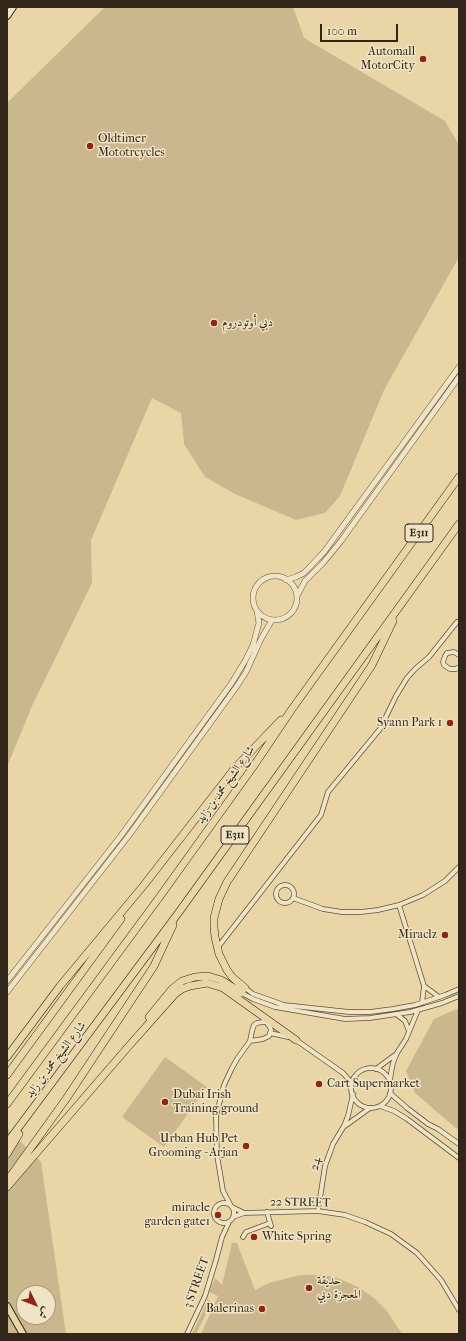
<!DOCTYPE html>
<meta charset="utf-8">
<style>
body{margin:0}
#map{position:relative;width:466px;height:1341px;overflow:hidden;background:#e9d5a5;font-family:"IM FELL French Canon",Amiri,serif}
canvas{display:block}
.frame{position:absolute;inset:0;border:8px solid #312619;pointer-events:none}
.north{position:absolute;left:16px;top:1285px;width:40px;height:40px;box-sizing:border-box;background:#f1e4c4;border:1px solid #a49880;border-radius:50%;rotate:133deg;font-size:11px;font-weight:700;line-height:16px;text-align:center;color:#312619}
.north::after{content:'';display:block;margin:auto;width:14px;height:18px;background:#8f2418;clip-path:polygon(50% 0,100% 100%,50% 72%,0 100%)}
.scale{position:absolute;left:320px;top:24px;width:78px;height:18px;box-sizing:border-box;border:2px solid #312619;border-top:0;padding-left:5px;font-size:12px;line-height:14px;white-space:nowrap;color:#312619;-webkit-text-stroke:3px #f1e4c4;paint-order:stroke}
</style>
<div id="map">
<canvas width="466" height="1341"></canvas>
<div class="frame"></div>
<div class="north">ش</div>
<div class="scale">100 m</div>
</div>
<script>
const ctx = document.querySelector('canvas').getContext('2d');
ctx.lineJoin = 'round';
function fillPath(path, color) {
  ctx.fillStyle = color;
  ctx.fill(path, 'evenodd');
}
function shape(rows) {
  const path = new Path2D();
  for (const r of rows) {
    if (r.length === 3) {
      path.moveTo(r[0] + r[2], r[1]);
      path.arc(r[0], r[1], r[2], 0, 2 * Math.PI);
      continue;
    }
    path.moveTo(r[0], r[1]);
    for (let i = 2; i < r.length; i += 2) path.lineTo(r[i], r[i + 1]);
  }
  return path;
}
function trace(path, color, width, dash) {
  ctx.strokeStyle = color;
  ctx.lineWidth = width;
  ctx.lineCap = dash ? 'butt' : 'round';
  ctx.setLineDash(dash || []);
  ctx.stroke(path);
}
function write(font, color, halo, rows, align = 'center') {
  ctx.font = font + ' "IM FELL French Canon",Amiri,serif';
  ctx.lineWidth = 3;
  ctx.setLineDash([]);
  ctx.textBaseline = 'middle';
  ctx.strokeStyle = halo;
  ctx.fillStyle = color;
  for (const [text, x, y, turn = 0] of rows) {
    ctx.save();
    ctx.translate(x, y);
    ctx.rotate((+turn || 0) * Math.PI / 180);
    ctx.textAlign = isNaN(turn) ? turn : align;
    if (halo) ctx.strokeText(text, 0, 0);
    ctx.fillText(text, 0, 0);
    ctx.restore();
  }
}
fillPath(shape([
 [105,7,293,7,304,38,445,121,459,145,459,257,384,390,340,496,325,513,296,520,235,494,205,477,184,444,181,413,152,398,91,540,92,583,32,706,7,767,7,103],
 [459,1008,459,1126,457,1129,415,1093,406,1071,434,1019],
 [165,1057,207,1087,164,1147,122,1117],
 [7,1128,41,1162,66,1334,7,1334],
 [24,1293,48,1293,48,1317,24,1317],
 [232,1243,237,1243,255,1290,269,1283,300,1275,325,1275,340,1279,358,1287,374,1298,387,1311,402,1334,201,1334,218,1296,209,1292,215,1278,222,1285],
 [208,1300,212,1302,196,1334,192,1334]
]), '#cab78d');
const minor = shape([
 [459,655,454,652,447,653,445,656,443,662,444,665,450,669,456,669,459,667],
 [285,894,9],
 [293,898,323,909,342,912,361,912,378,910,399,905,423,895,445,881,459,867],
 [399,905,424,986,422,1003],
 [218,947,321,815,328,792,380,729,396,696,407,678,415,669,429,657,457,622],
 [424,986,439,997],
 [245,988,253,994,284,1005,349,1012,370,1012,393,1009,415,1005,445,995,459,989],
 [242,993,253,999,275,1007,345,1019,370,1018,410,1012,442,1003,459,996],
 [396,1014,405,1021,409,1031],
 [263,1022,266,1022,270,1027,271,1030,269,1036,263,1039,250,1041,252,1031,254,1025,257,1023,263,1022],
 [270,1033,288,1037],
 [296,1040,343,1073,349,1080,352,1085],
 [371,1088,20],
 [376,1069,395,1055],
 [390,1081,391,1073,393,1063,397,1053,406,1039,418,1010],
 [390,1093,407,1108,428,1124,438,1129,459,1144],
 [380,1106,394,1111,407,1119,459,1158],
 [345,1126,370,1108],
 [224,1213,10],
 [230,1204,223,1191,217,1155,216,1116,224,1085,231,1070,237,1059,250,1041],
 [232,1207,244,1213],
 [318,1211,325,1166,333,1144,344,1126,348,1116,353,1094],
 [267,1212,271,1226],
 [233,1217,244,1213,318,1211,345,1215,365,1222,391,1234,417,1253,441,1280,459,1310],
 [243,1237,246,1232,270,1223],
 [187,1334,205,1296,216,1260,222,1237,229,1222]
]);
const tertiary = shape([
 [275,598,22],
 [286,580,296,577,304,573,324,552,459,367],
 [297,596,305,581,323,563,341,541,459,377],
 [7,981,120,837,231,684,245,661,253,645,259,623,257,611],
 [7,992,130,834,237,686,246,672,261,639,272,620]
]);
const secondary = shape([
 [7,16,13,7]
]);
const primary = shape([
 [7,1306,23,1334]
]);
const motorway = shape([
 [245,988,232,977,227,970,219,954,215,937,214,927,214,918,219,899,227,882,372,665,393,621],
 [149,1017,172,989,182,981,195,977,208,976,221,980,242,993],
 [7,1057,60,986,144,885,235,768,281,720],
 [7,1075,121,919],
 [7,1104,161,895,253,767,292,709,459,477],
 [7,1143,179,912,459,524],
 [7,1154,19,1134],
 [7,1181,66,1099,154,966,173,925],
 [7,1187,128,1047,175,994,182,989,190,986,207,983,223,988,296,1040]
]);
trace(minor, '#5f523c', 5.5);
trace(tertiary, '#5f523c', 6);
trace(secondary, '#312619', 8);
trace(primary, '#312619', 8);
trace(motorway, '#312619', 8);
trace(minor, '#f1e4c4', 4);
trace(tertiary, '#f1e4c4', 5);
trace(secondary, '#f1e4c4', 6);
trace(primary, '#e9d5a5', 6);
trace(motorway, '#e9d5a5', 7);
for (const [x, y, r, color] of [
 [423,59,4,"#8f2418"],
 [90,146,4,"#8f2418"],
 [214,323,4,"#8f2418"],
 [450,723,4,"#8f2418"],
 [445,935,4,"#8f2418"],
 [319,1084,4,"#8f2418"],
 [165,1102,4,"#8f2418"],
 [246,1146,4,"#8f2418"],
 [218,1215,4,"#8f2418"],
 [254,1237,4,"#8f2418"],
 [309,1288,4,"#8f2418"],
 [262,1309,4,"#8f2418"]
]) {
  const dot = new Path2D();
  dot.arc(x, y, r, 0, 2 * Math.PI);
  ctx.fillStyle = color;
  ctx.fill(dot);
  trace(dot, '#f1e4c4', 1.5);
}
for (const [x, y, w] of [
 [419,533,28],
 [235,835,28]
]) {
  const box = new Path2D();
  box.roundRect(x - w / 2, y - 9, w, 18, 3);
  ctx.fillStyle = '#f1e4c4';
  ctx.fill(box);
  trace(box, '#312619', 1);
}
write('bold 11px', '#312619', null, [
 ["E311",419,533],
 ["E311",235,835]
]);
write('12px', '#312619', '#f1e4c4', [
 ["Automall",415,52],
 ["MotorCity",415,66],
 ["Oldtimer",98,139,"left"],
 ["Mototrcycles",98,153,"left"],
 ["دبي أوتودروم",222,323,"left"],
 ["Syann Park 1",442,723],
 ["Miraclz",437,935],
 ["Cart Supermarket",327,1084,"left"],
 ["Dubai Irish",173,1095,"left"],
 ["Training ground",173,1109,"left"],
 ["Urban Hub Pet",238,1139],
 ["Grooming - Arjan",238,1153],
 ["miracle",210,1208],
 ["garden gate1",210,1222],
 ["White Spring",262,1237,"left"],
 ["حديقة",317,1281,"left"],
 ["المعجزة دبي",317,1295,"left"],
 ["Balerinas",254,1309]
], 'right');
write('12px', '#312619', '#f1e4c4', [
 ["شارع الشيخ محمد بن زايد",226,785,-55],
 ["شارع الشيخ محمد بن زايد",56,1060,-53],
 ["24",316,1164,-75],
 ["22 STREET",300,1203,1],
 ["3 STREET",197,1283,-70]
]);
</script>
